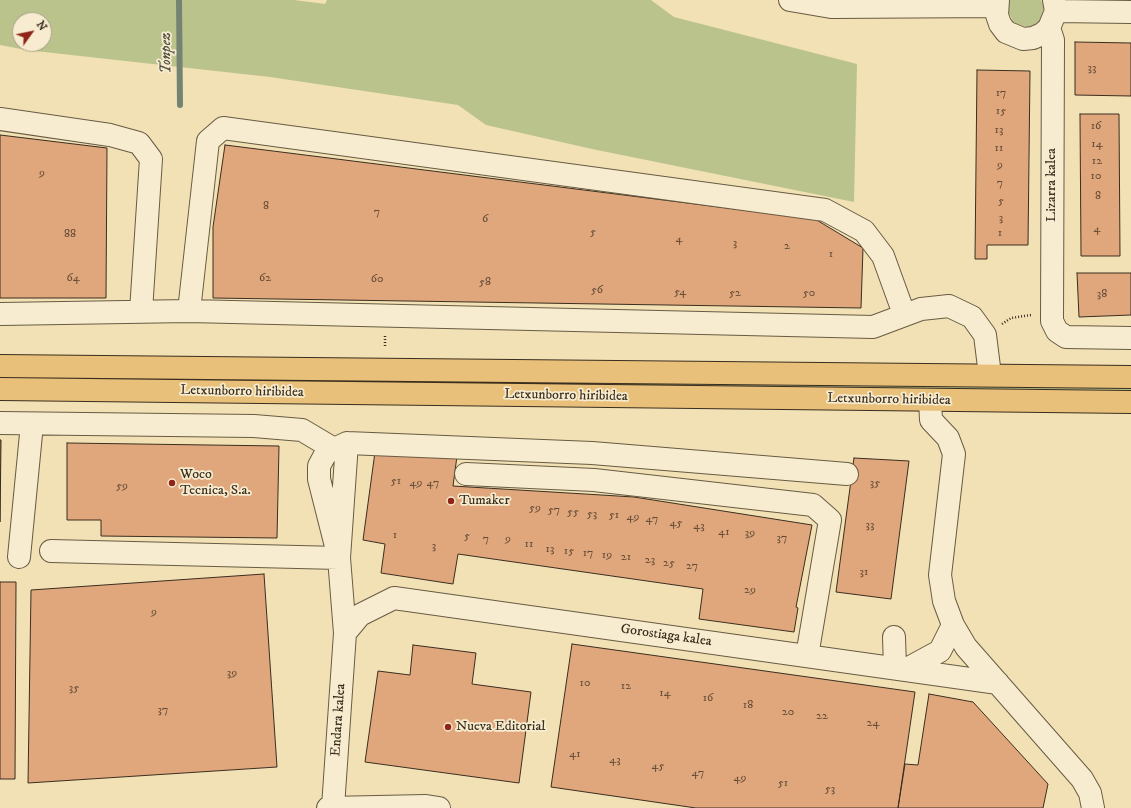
<!DOCTYPE html>
<style>
body{margin:0}
#map{position:relative;width:1131px;height:808px;overflow:hidden;background:#f2e1b5;font-family:"IM FELL DW Pica",serif}
canvas{display:block}
.north{position:absolute;left:12px;top:12px;width:40px;height:40px;box-sizing:border-box;background:#f7eccf;border:1px solid #aba089;border-radius:50%;rotate:57deg;font-size:11px;font-weight:700;line-height:16px;text-align:center;color:#3a2e1f}
.north::after{content:'';display:block;margin:auto;width:14px;height:18px;background:#8f2418;clip-path:polygon(50% 0,100% 100%,50% 72%,0 100%)}
</style>
<div id="map">
<canvas width="1131" height="808"></canvas>
<div class="north">N</div>
</div>
<script>
const ctx = document.querySelector('canvas').getContext('2d');
ctx.lineJoin = 'round';
function fillPath(path, color) {
  ctx.fillStyle = color;
  ctx.fill(path, 'evenodd');
}
function shape(rows) {
  const path = new Path2D();
  for (const r of rows) {
    path.moveTo(r[0], r[1]);
    for (let i = 2; i < r.length; i += 2) path.lineTo(r[i], r[i + 1]);
  }
  return path;
}
function trace(path, color, width, dash) {
  ctx.strokeStyle = color;
  ctx.lineWidth = width;
  ctx.lineCap = dash ? 'butt' : 'round';
  ctx.setLineDash(dash || []);
  ctx.stroke(path);
}
function write(font, color, halo, rows, align = 'center') {
  ctx.font = font + ' "IM FELL DW Pica",serif';
  ctx.lineWidth = 3.5;
  ctx.setLineDash([]);
  ctx.textBaseline = 'middle';
  ctx.strokeStyle = halo;
  ctx.fillStyle = color;
  for (const [text, x, y, turn = 0] of rows) {
    ctx.save();
    ctx.translate(x, y);
    ctx.rotate((+turn || 0) * Math.PI / 180);
    ctx.textAlign = isNaN(turn) ? turn : align;
    if (halo) ctx.strokeText(text, 0, 0);
    ctx.fillText(text, 0, 0);
    ctx.restore();
  }
}
fillPath(shape([
 [0,0,294,0,325,4,327,0,651,0,674,17,857,64,854,202,592,149,486,125,458,105,270,77,26,50,0,45],
 [20,20,44,20,44,44,20,44],
 [1010,0,1041,0,1044,7,1040,21,1034,25,1027,27,1014,23,1008,11],
 [0,374,375,378,375,386,0,382],
 [394,377,1131,384,1131,395,394,388]
]), '#bbc38d');
trace(shape([
 [179,0,180,105]
]), '#758472', 6);
const building = shape([
 [1075,42,1131,43,1131,96,1075,95,1075,42],
 [977,70,1030,71,1028,245,987,245,987,259,975,259,977,70],
 [1080,114,1119,114,1120,256,1081,256,1080,114],
 [0,135,107,148,106,298,0,298,0,135],
 [225,145,815,219,863,248,861,308,213,298,213,227,225,145],
 [1077,273,1131,273,1131,315,1079,317,1077,273],
 [0,440,1,440,0,522,0,440],
 [67,443,279,446,277,538,101,536,101,520,67,520,67,443],
 [375,452,457,456,453,486,634,497,812,525,796,607,798,608,794,632,699,619,703,589,458,554,453,584,381,573,385,544,363,540,375,452],
 [854,458,909,461,891,599,836,592,854,458],
 [264,574,277,767,28,783,31,590,264,574],
 [0,582,16,582,15,779,0,779,0,582],
 [572,644,915,692,898,808,696,808,551,787,572,644],
 [413,645,476,653,472,684,531,692,519,783,365,762,378,671,410,675,413,645],
 [929,694,973,702,1048,784,1043,808,898,808,905,764,918,765,929,694]
]);
fillPath(building, '#e0a67c');
trace(building, '#3a2e1f', 1);
const minor = shape([
 [790,0,831,7,996,6],
 [998,0,997,15,1000,24,1006,32,1023,39,1033,38,1042,34,1049,28,1056,11,1054,0],
 [1056,11,1131,12],
 [1049,28,1053,40,1052,321,1057,331,1066,337,1131,338],
 [0,119,110,135,139,143,151,159,141,311],
 [189,311,208,141,223,128,825,210,864,231,883,256,904,314],
 [0,314,189,311,873,327,921,309,949,306,972,317,985,335,990,375],
 [930,400,931,420,948,438,954,454,940,575,944,601,953,625,966,647,1082,779,1090,793,1093,808],
 [0,423,254,426,302,430,334,449],
 [466,474,594,480,813,505,830,520,807,656],
 [51,551,339,558],
 [19,557,32,424],
 [339,558,319,479,319,466,326,453,347,443,592,453,847,474],
 [345,633,360,615,394,598,998,683],
 [894,637,895,668],
 [905,670,940,651,953,625],
 [333,807,345,633,339,558,347,443],
 [328,808,426,806,439,808]
]);
const major = shape([
 [0,366,1131,377],
 [0,389,1131,402]
]);
trace(minor, '#685b44', 24);
trace(major, '#3a2e1f', 24);
trace(shape([
 [1002,324,1011,318,1031,315],
 [385,346,385,336]
]), '#3a2e1f', 2.5, [1, 2]);
trace(minor, '#f7eccf', 22);
trace(major, '#e9c07a', 22);
for (const [x, y, r, color] of [
 [172,483,4,"#8f2418"],
 [451,501,4,"#8f2418"],
 [448,727,4,"#8f2418"]
]) {
  const dot = new Path2D();
  dot.arc(x, y, r, 0, 2 * Math.PI);
  ctx.fillStyle = color;
  ctx.fill(dot);
  trace(dot, '#f7eccf', 1.5);
}
write('12px', '#644c36', null, [
 ["33",1092,69],
 ["17",1001,94],
 ["15",1001,112],
 ["16",1096,127],
 ["13",999,131],
 ["14",1097,145],
 ["11",999,149],
 ["12",1097,162],
 ["9",1000,166],
 ["9",42,174],
 ["10",1096,177],
 ["7",1000,184],
 ["8",1098,197],
 ["5",1001,202],
 ["8",266,207],
 ["7",377,213],
 ["3",1001,219],
 ["6",485,220],
 ["4",1097,230],
 ["5",593,233],
 ["1",1000,234],
 ["88",70,235],
 ["4",679,240],
 ["3",735,244],
 ["2",787,247],
 ["1",831,255],
 ["64",73,279],
 ["62",265,279],
 ["60",377,280],
 ["58",485,283],
 ["56",597,291],
 ["54",680,293],
 ["52",735,294],
 ["50",809,294],
 ["38",1102,295],
 ["51",396,482],
 ["49",416,484],
 ["47",433,484],
 ["35",875,484],
 ["59",122,487],
 ["59",535,509],
 ["57",554,511],
 ["55",573,513],
 ["53",592,515],
 ["51",614,516],
 ["49",633,518],
 ["47",652,520],
 ["45",676,524],
 ["33",870,526],
 ["43",699,527],
 ["41",724,533],
 ["39",750,534],
 ["1",395,536],
 ["5",467,537],
 ["37",782,539],
 ["7",486,540],
 ["9",508,540],
 ["11",529,545],
 ["3",434,547],
 ["13",550,550],
 ["15",569,552],
 ["17",588,554],
 ["19",607,556],
 ["21",626,558],
 ["23",650,561],
 ["25",669,564],
 ["27",692,567],
 ["31",864,573],
 ["29",750,591],
 ["9",154,613],
 ["39",232,674],
 ["10",585,684],
 ["12",626,687],
 ["35",74,689],
 ["14",665,694],
 ["16",708,699],
 ["18",748,706],
 ["37",163,711],
 ["20",788,713],
 ["22",822,717],
 ["24",873,724],
 ["41",575,755],
 ["43",615,761],
 ["45",658,767],
 ["47",698,774],
 ["49",740,779],
 ["51",783,784],
 ["53",830,790]
]);
write('14px', '#3a2e1f', '#f7eccf', [
 ["Lizarra kalea",1052,185,-90],
 ["Letxunborro hiribidea",242,392,1],
 ["Letxunborro hiribidea",566,396,1],
 ["Letxunborro hiribidea",889,400,1],
 ["Gorostiaga kalea",666,636,8],
 ["Endara kalea",339,720,-86]
]);
write('14px', '#3a2e1f', '#f7eccf', [
 ["Woco",180,475],
 ["Tecnica, S.a.",180,491],
 ["Tumaker",459,501],
 ["Nueva Editorial",456,727]
], 'left');
write('italic 15px', '#525242', '#f7eccf', [
 ["Tonpez",167,53,-91]
]);
</script>
